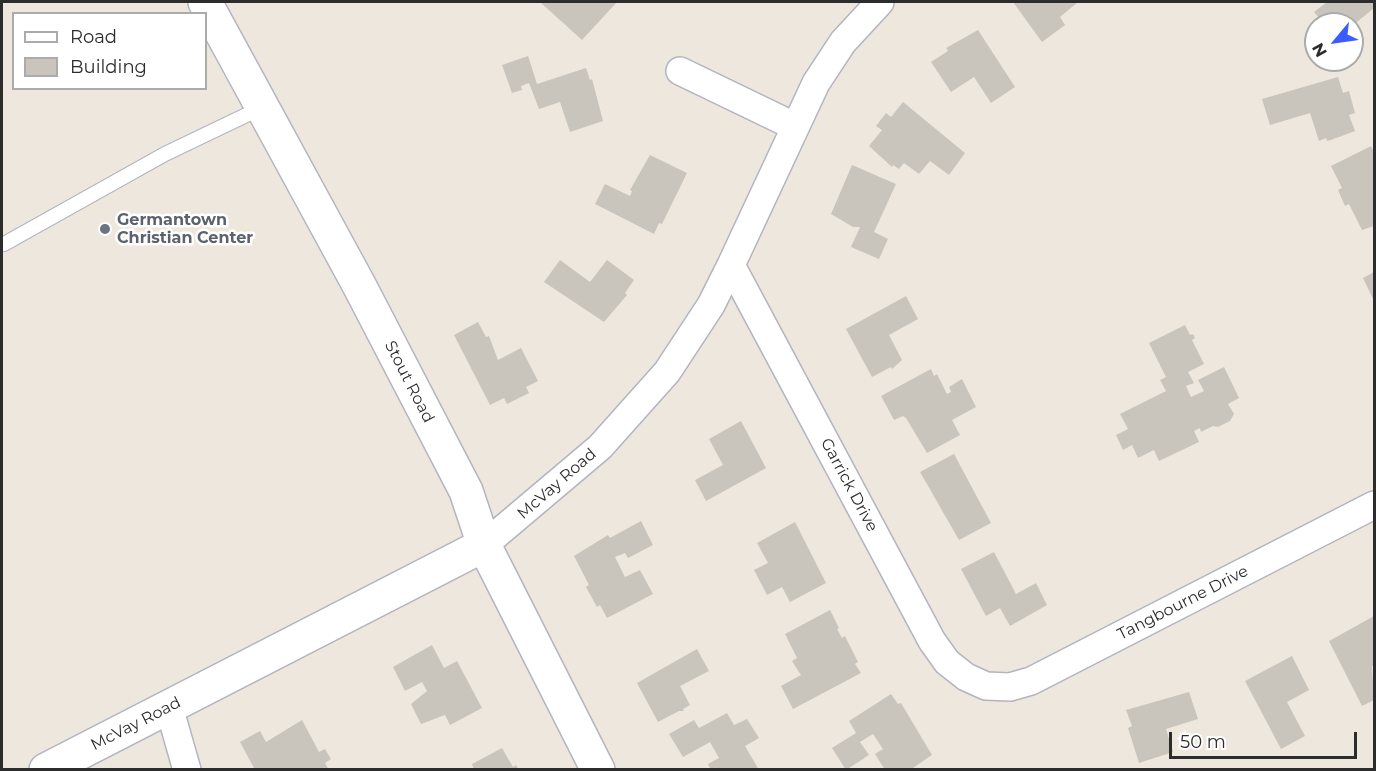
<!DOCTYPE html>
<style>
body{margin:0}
#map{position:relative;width:1376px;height:771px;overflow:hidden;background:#eee7de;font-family:Montserrat,sans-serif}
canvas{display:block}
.frame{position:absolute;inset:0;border:3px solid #2c2c2c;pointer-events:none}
.legend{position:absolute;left:12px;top:12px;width:195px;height:78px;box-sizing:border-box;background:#fff;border:2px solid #ababab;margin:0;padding:8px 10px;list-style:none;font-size:18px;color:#2c2c2c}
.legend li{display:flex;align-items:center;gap:12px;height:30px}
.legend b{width:30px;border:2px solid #ababab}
.north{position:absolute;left:1304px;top:12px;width:60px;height:60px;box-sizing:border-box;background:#fff;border:2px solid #ababab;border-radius:50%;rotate:241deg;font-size:16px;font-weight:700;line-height:24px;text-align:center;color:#2c2c2c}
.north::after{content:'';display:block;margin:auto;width:21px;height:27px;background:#3a5dff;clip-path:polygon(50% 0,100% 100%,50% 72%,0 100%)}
.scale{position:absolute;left:1169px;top:732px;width:188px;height:27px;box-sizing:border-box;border:3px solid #2c2c2c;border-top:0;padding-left:8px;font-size:18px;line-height:21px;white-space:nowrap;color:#2c2c2c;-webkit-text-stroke:4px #fff;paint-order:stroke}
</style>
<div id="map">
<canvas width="1376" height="771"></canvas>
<div class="frame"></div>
<ul class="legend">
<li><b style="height:8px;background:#fff"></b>Road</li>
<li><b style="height:16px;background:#c9c5bc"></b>Building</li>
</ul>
<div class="north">N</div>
<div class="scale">50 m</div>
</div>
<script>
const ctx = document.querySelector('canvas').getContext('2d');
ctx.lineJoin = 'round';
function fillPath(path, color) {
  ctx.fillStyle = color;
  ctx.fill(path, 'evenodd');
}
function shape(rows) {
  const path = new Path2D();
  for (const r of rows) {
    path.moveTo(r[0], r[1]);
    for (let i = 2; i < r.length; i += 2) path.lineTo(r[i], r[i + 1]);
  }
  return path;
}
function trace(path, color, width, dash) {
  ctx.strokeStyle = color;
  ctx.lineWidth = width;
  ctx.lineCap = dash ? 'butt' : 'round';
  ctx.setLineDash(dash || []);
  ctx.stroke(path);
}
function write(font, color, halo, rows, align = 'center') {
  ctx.font = font + ' Montserrat,sans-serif';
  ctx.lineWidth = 5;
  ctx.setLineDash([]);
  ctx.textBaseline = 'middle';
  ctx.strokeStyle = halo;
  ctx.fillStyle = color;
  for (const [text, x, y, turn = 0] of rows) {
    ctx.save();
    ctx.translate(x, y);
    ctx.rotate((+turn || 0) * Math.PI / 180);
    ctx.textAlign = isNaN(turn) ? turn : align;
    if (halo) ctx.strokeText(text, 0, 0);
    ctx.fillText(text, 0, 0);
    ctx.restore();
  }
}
fillPath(shape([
 [540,2,617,2,582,40],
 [1013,2,1078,2,1060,17,1065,25,1042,42],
 [1327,2,1374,2,1374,8,1352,26,1352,24,1324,24,1314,12],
 [978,30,1015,87,991,103,974,77,951,92,931,62,948,51,946,48],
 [528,56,537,84,586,68,590,80,592,79,603,121,570,132,560,102,539,109,529,83,521,86,522,90,512,93,502,65],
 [1338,77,1343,93,1349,91,1355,113,1349,115,1355,131,1331,140,1327,141,1326,138,1319,141,1310,113,1270,125,1262,99],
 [903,102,965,153,949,175,930,161,919,174,904,163,899,169,893,165,892,167,869,146,882,130,876,126,886,113,891,117],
 [1371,146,1374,152,1374,226,1362,230,1349,204,1345,206,1338,190,1342,188,1331,166],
 [650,155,687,173,662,224,659,223,654,234,595,204,605,184,630,196,632,191,630,190],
 [852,165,896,184,874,232,888,239,879,259,851,247,860,227,853,227,831,214],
 [560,260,590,282,607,260,634,280,625,293,627,295,604,322,544,282],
 [1374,272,1374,301,1363,278],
 [906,296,918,319,889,335,902,360,892,369,891,367,872,377,846,329],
 [478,322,486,337,489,336,498,360,521,348,538,381,526,387,529,393,507,404,504,398,490,405,454,335],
 [1185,325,1190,335,1193,334,1195,338,1192,340,1204,364,1188,372,1194,383,1186,386,1191,397,1204,391,1198,380,1224,367,1239,398,1228,404,1234,414,1230,421,1218,427,1213,426,1201,432,1200,428,1194,431,1199,442,1159,461,1154,450,1138,458,1132,445,1123,450,1116,435,1128,429,1120,414,1166,391,1160,380,1166,377,1149,343],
 [931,369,934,376,937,374,947,394,951,392,949,387,962,379,976,407,952,420,960,435,927,453,906,418,903,416,894,420,881,396],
 [741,421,766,468,706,501,695,480,723,465,709,439],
 [954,454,991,523,959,540,920,472],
 [641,521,653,545,628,558,625,553,615,557,625,577,640,570,653,594,607,618,600,605,597,607,586,587,589,585,574,556,608,535,610,538],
 [795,522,826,583,790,602,782,587,767,595,754,570,768,563,757,543],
 [994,552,1016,594,1036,583,1047,605,1010,626,1000,608,986,616,961,569],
 [830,610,839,628,837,629,842,638,845,636,858,662,855,664,861,673,793,709,781,686,801,675,792,661,797,658,785,634],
 [1374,616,1374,665,1372,666,1374,700,1362,706,1329,641],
 [432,645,444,668,457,661,482,708,450,725,445,715,421,724,411,704,427,691,422,682,405,691,393,667],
 [697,649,709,671,680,686,690,705,683,709,684,711,679,711,658,722,637,683],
 [1292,656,1309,690,1287,702,1305,736,1281,749,1245,681],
 [1189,692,1198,719,1166,729,1173,752,1139,763,1128,728,1132,726,1126,710],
 [891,694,898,704,901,703,932,755,910,770,885,770,875,754,883,749,873,734,860,742,869,755,846,770,832,748,856,733,849,721],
 [727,713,734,725,747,719,759,738,745,746,759,770,711,770,708,764,719,758,710,742,683,757,669,734,694,720,699,728],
 [302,720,319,752,325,749,331,759,325,763,329,770,255,770,240,742,260,731,266,742],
 [502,748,513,767,516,765,519,770,474,770,472,764]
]), '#c9c5bc');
const lane = shape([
 [4,244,165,154,263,107]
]);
const street = shape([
 [680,71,794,126],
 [731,265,932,641,947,662,966,677,986,686,1010,687,1031,681,1374,505],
 [484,545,600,447,667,372,711,305,731,265,816,83,843,42,880,2],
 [169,707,187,770]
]);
const secondary = shape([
 [205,2,359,285,466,491,484,545,598,770],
 [46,770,484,545]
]);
trace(lane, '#b2b4c0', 16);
trace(street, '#b2b4c0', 30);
trace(secondary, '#b2b4c0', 36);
trace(lane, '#fff', 14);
trace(street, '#fff', 27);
trace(secondary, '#fff', 33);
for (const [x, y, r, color] of [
 [105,229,6,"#6b7280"]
]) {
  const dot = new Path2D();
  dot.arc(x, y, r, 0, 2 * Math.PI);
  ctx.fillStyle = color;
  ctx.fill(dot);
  trace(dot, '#fff', 2);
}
write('bold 16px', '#5b616d', '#fff', [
 ["Germantown",117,220],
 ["Christian Center",117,238]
], 'left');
write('16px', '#2c2c2c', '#fff', [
 ["Stout Road",409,382,63],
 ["McVay Road",557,484,-41],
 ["Garrick Drive",849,485,62],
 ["Tangbourne Drive",1183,603,-27],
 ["McVay Road",136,724,-27]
]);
</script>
